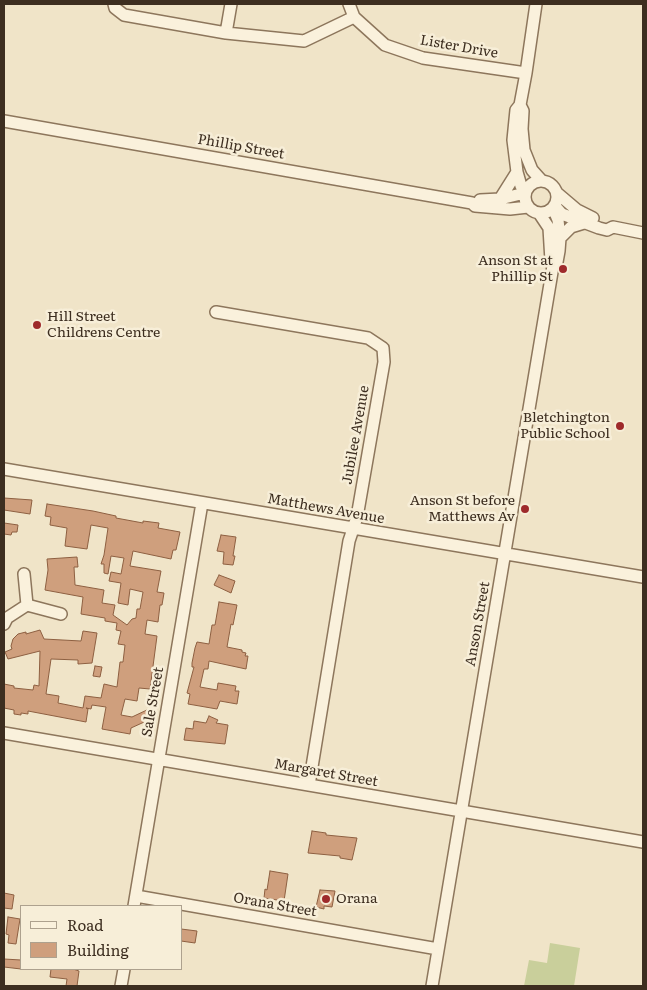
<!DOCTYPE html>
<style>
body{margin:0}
#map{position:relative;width:647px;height:990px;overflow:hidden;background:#f0e4c8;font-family:Literata,serif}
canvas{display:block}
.frame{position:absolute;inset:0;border:5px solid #3d2e20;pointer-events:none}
.legend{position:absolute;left:20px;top:905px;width:162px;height:65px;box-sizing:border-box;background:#f7eed8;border:1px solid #ada18e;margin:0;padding:6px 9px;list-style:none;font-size:15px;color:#3d2e20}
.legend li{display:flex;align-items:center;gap:10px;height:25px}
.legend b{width:25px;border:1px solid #ada18e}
</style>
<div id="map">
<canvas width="647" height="990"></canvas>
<div class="frame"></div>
<ul class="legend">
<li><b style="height:6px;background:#faf1dc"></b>Road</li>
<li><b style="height:14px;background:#cf9f7d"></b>Building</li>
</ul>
</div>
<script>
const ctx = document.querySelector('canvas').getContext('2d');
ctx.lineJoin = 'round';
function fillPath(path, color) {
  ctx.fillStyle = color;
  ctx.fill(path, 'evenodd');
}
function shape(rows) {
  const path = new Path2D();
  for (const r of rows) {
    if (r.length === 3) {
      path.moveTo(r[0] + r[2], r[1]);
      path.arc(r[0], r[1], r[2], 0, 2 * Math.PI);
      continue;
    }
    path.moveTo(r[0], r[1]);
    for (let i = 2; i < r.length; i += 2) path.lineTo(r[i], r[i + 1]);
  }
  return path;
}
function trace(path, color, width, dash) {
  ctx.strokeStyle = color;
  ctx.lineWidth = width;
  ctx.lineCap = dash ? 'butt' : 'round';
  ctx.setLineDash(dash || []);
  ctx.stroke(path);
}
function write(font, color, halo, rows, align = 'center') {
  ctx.font = font + ' Literata,serif';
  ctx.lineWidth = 5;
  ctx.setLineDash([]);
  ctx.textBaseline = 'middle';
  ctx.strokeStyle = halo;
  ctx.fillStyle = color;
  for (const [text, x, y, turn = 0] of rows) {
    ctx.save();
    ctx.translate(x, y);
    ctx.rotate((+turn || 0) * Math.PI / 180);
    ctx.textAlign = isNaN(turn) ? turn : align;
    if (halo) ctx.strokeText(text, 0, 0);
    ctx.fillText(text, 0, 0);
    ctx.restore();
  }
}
fillPath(shape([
 [550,943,580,948,574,986,524,986,529,960,547,963]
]), '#c9cf9b');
const building = shape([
 [4,498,32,500,30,514,4,510,4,498],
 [47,504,93,511,116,516,116,518,143,523,143,521,159,523,158,528,180,532,176,550,173,550,171,559,133,551,130,566,161,571,157,592,164,593,162,605,160,605,158,622,147,620,145,634,157,636,150,689,139,688,137,701,125,699,121,715,132,717,149,709,153,718,131,728,130,734,102,729,106,707,92,705,91,709,86,708,88,709,86,722,28,711,28,714,21,713,21,715,14,714,14,710,4,708,4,684,14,686,14,688,33,690,34,685,39,686,40,651,8,659,5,652,12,649,11,646,13,639,18,634,26,632,26,634,40,630,44,639,81,641,83,631,97,633,92,663,78,664,78,660,51,659,46,694,59,696,58,703,83,708,85,696,101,698,104,684,117,687,120,662,123,662,125,645,118,644,121,631,116,630,117,623,105,621,105,618,81,614,83,597,45,590,48,570,47,559,77,557,78,567,74,567,75,585,104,590,102,603,115,605,113,615,127,625,132,619,136,618,137,609,140,609,143,592,130,589,128,605,118,603,121,583,109,581,111,572,121,574,124,558,111,556,108,574,104,573,104,564,101,564,104,555,108,528,91,525,87,549,65,546,67,528,50,525,51,517,45,516,47,504],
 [4,523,18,525,17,532,12,532,11,535,4,534,4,523],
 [221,535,236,537,233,556,235,556,233,565,223,564,224,552,217,551,221,535],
 [219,575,235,581,231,593,214,585,219,575],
 [219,602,237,605,233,625,231,624,227,647,242,650,242,652,246,653,245,656,248,656,246,669,209,661,208,669,204,669,200,687,217,690,218,683,236,686,235,691,239,691,237,704,220,701,217,709,188,704,190,694,187,693,194,667,192,667,192,663,195,648,197,642,209,644,212,625,215,625,219,602],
 [95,666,102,667,100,677,93,676,95,666],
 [209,716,218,720,216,723,228,725,225,744,184,740,186,728,193,729,194,721,206,723,209,716],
 [312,831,326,833,326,835,357,838,352,860,340,858,340,856,308,853,312,831],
 [270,871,288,874,284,901,264,898,265,889,267,890,270,871],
 [320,890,335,891,332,907,324,906,324,909,316,907,320,890],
 [4,893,14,895,12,909,4,908,4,893],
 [8,917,20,919,16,944,8,943,9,935,6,934,8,917],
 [181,929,197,931,195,943,181,941,181,929],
 [4,959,21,960,21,969,4,967,4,959],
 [51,969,73,969,79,971,77,986,66,986,67,979,50,977,51,969]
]);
fillPath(building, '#cf9f7d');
trace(building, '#8d5f41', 1);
const minor = shape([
 [114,4,115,8,124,15,226,33,304,41,354,17],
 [349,4,354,17,385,45,423,58,526,73],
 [226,33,231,4],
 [520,105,523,111,522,129,524,150,532,170,541,180],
 [4,121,472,203,475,206,510,209,528,207],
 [541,197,16],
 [526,190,521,186,517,172,513,140,516,110,520,105,526,73,536,4],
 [557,193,577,210,593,218],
 [500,199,517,172],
 [480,200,500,199,525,193],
 [555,206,562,214,599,228,607,230,613,227,643,233],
 [539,213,549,228,551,261,553,266],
 [560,238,571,227,584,223],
 [216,312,368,338,383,348,384,362,357,517,349,541,309,785],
 [4,469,643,577],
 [24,574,27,605],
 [4,624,7,618,27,605,61,614],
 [4,733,643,842],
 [136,896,438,949],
 [134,906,202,503],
 [121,986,124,969],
 [432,986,553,266,557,262,559,251,560,238,558,220,553,208]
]);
trace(minor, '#8d765c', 14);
trace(minor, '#faf1dc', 11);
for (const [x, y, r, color] of [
 [563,269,5,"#9e2a2b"],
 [37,325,5,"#9e2a2b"],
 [620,426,5,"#9e2a2b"],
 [525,509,5,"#9e2a2b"],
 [326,899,5,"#9e2a2b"]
]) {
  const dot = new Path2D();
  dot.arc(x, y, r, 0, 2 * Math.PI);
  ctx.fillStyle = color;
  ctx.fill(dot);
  trace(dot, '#f7eed8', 2);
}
write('14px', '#3d2e20', '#f7eed8', [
 ["Lister Drive",459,47,10],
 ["Phillip Street",241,147,10],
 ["Jubilee Avenue",356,435,-80],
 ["Matthews Avenue",326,509,10],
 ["Anson Street",478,624,-80],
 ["Sale Street",153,702,-80],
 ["Margaret Street",326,773,10],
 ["Orana Street",275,905,10]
]);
write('14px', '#3d2e20', '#f7eed8', [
 ["Anson St at",553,261],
 ["Phillip St",553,277],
 ["Hill Street",47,317,"left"],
 ["Childrens Centre",47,333,"left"],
 ["Bletchington",610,418],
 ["Public School",610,434],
 ["Anson St before",515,501],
 ["Matthews Av",515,517],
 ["Orana",336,899,"left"]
], 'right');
</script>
